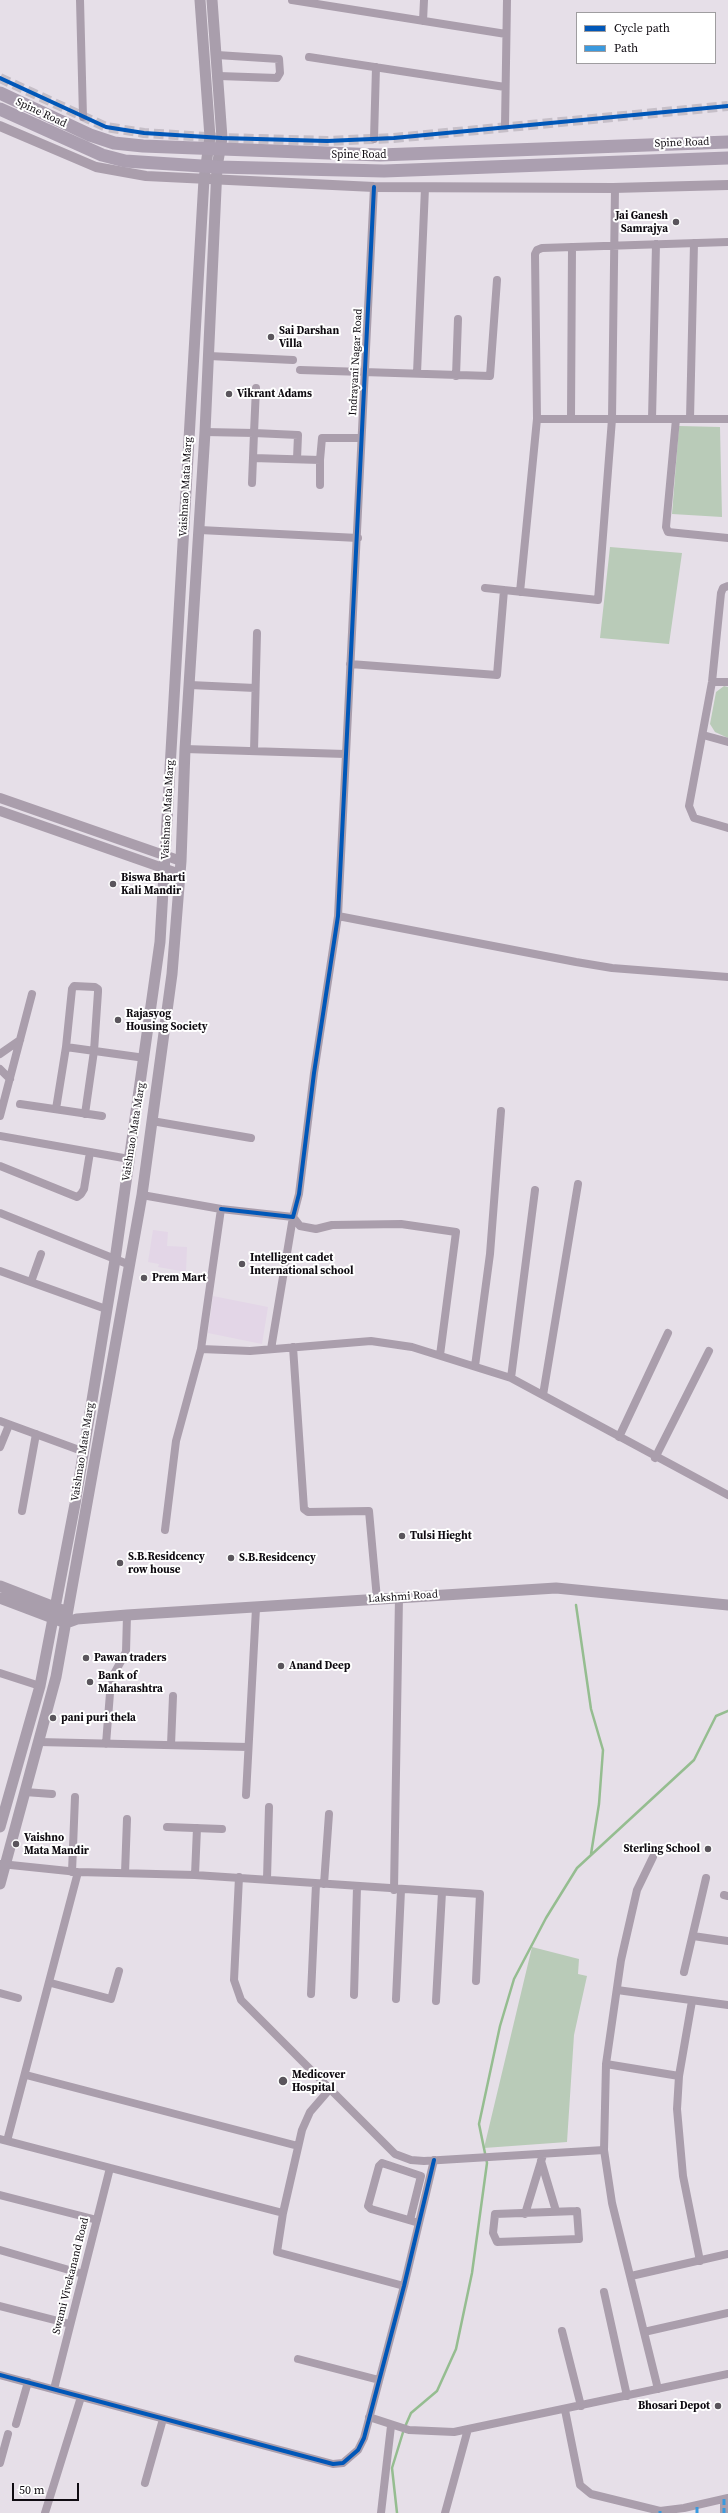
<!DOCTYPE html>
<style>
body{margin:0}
#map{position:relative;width:728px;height:2513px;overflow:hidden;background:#e6dfe8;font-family:"Source Serif 4",serif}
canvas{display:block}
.legend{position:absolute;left:576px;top:12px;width:140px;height:52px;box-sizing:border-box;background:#fff;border:1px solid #9f9da0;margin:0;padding:5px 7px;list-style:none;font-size:12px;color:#0f0b11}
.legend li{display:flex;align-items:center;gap:8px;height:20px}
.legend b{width:20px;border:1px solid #9f9da0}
.scale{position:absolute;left:12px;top:2483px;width:67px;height:18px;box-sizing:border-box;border:2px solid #0f0b11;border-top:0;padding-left:5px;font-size:12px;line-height:14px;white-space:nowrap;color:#0f0b11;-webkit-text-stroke:3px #fff;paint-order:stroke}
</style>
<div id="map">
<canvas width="728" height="2513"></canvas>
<ul class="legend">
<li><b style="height:5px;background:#0057b8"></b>Cycle path</li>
<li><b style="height:5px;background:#3a99de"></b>Path</li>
</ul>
<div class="scale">50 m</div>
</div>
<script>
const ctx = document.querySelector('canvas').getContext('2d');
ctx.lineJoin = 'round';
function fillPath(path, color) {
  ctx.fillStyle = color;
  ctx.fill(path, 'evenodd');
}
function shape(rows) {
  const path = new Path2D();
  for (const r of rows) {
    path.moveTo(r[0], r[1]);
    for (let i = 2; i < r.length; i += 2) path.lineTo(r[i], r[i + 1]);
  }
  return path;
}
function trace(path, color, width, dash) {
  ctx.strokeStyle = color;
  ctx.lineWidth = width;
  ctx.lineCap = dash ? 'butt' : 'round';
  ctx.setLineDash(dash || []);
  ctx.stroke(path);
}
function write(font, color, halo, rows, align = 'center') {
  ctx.font = font + ' "Source Serif 4",serif';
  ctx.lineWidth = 4;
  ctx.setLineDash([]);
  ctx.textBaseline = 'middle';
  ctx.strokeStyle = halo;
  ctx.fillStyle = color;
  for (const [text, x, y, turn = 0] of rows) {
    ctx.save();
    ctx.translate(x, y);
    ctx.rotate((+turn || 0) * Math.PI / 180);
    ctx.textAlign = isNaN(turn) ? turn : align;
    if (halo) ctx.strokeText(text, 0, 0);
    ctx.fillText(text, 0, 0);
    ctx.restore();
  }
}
fillPath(shape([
 [153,1230,168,1232,167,1246,187,1247,186,1272,158,1267,159,1264,148,1262],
 [213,1296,268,1307,262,1344,208,1333]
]), '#e3d6e7');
fillPath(shape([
 [679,426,720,427,722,517,672,514],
 [610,547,682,553,669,644,600,638],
 [724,686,728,687,728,738,715,732,710,724,716,692],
 [532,1947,579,1959,578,1974,587,1976,574,2035,567,2142,484,2148]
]), '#b9cbb8');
trace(shape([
 [576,1605,591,1709,603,1750,599,1804,591,1854],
 [397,2513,392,2468,404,2429,411,2413,437,2391,456,2349,472,2273,487,2163,479,2124,500,2026,514,1979,546,1918,577,1868,694,1760,716,1716,728,1711]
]), '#95bd90', 2.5);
trace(shape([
 [0,78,106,127,144,133,222,138,327,141,394,138,728,106]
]), '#c6bfc8', 10, [10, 5]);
trace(shape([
 [80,0,83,117],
 [292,0,506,34],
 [423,21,424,0],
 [217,55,279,59,280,73,277,78,219,76],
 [309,57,505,87],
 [505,126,507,0],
 [374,139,376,67],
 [728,242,542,248,537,250,535,254,537,419,728,419],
 [209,356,293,360],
 [300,370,490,376,497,280],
 [417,373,425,188],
 [456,376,458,319],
 [256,388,254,433,298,435,297,459],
 [571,418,572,247],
 [652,419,656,244],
 [676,419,666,527,668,532,728,538],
 [690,419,694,243],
 [205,432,254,433,253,458,320,460,322,438,361,438],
 [252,483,253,458],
 [320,485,320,460],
 [200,530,358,538],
 [728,586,723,588,721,593,712,682,689,806,694,818,728,828],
 [485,588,598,600,612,419,615,188],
 [520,592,537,419],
 [350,664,497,675,504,590],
 [712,682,728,682],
 [190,685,255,688],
 [703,735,728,742],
 [185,749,345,754],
 [254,751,257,633],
 [338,916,576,962,612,968,728,977],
 [66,1047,145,1058],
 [0,1054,20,1040],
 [0,1069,10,1079],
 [20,1104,102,1116],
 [56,1109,66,1047,72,989,74,986,95,987,98,989,98,992,94,1051,85,1114],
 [0,1116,32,994],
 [152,1121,251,1138],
 [0,1136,90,1152],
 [0,1166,77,1197,81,1194,84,1189,90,1152,129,1159],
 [142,1195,221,1209,201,1349,176,1441,165,1530],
 [221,1209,293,1217,299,1194,314,1073,338,916,374,187],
 [0,1213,130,1265],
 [293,1217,300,1226,316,1229,332,1225,401,1224,456,1232,440,1355],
 [0,1271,106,1309],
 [31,1282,41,1254],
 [293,1347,304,1509,308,1512,369,1511,377,1599],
 [201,1349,250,1351,371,1341,412,1347,511,1378,728,1495],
 [271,1349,293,1217],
 [475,1366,490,1254,501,1111],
 [511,1378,535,1190],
 [543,1395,578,1184],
 [0,1421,82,1451],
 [619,1437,668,1333],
 [0,1447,9,1425],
 [655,1458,709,1351],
 [22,1511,36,1434],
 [0,1673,40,1686],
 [39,1742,248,1747],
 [106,1744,110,1693,114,1674,126,1652,127,1615],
 [171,1745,173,1696],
 [25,1792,52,1794],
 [246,1795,256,1608],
 [167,1827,222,1829],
 [653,1857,637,1890,621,1960,606,2064,604,2150,612,2203,658,2389],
 [1,1864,78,1872,195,1875,480,1894,476,1981],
 [72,1872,75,1797],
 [125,1873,127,1819],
 [195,1875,197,1828],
 [239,1877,234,1980,241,2000,395,2154,411,2160,424,2161,604,2150],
 [267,1879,269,1807],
 [324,1884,329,1814],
 [394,1890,399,1597],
 [724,1895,728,1896],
 [693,1936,728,1941],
 [684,1972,706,1878],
 [51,1983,111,1999,119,1971],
 [617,1990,728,2005],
 [0,1993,18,1998],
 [311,1994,316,1884],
 [354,1995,357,1887],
 [396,1999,401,1890],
 [436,2001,442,1892],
 [692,2001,679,2076,677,2109,683,2176,700,2261],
 [606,2064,679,2076],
 [26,2075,298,2146],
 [329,2090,310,2112,302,2130,283,2213,277,2252,404,2286],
 [0,2139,283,2213],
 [7,2141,78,1872],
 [541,2161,556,2211],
 [0,2195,97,2220],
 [577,2211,579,2239,497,2242,493,2233,495,2214,577,2211],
 [525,2214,543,2155],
 [410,2220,421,2176,382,2163,379,2166,368,2206,371,2209,419,2223],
 [0,2250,83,2274],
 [631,2276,728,2254],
 [604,2292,627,2396],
 [0,2306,70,2324],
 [562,2331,581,2406],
 [644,2332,728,2313],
 [298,2359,379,2380],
 [0,2375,333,2464,343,2463,358,2450,364,2438,404,2286,434,2160],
 [54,2389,110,2168],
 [565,2410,580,2485,591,2494,660,2511,684,2508,728,2498],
 [369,2417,409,2430,454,2432,728,2374],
 [16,2424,28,2382],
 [0,2463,8,2434],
 [145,2483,163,2419],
 [724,2499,724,2513],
 [45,2513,81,2397],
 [381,2513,391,2426],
 [445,2513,468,2429]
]), '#aa9eac', 8);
trace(shape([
 [0,126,96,167,146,176,374,187,613,188,728,185],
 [0,798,181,861],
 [0,811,180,874]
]), '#aa9eac', 10);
trace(shape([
 [0,1586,62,1610],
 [0,1598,66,1623,77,1619,127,1615,556,1588,728,1605],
 [0,1827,40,1686,75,1504,115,1260,160,942,204,179,210,137,200,0],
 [0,1884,56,1677,142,1195,172,974,181,861,185,749,205,432,217,167,222,138,212,0]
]), '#a99eac', 11);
trace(shape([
 [0,93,90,135,114,143,143,146,380,155,728,142],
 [0,109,102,155,125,161,217,167,384,171,728,158]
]), '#ab9fb0', 13);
trace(shape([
 [724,2499,724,2513],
 [660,2513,660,2511],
 [697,2513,697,2505]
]), '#3a99de', 3, [6, 3]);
trace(shape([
 [0,78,106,127,144,133,222,138,327,141,394,138,728,106],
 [221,1209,293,1217,299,1194,314,1073,338,916,374,187],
 [0,2375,333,2464,343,2463,358,2450,364,2438,404,2286,434,2160]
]), '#0057b8', 4);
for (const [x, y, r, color] of [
 [676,222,4,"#5a555c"],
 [271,337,4,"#5a555c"],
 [229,394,4,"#5a555c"],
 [113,884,4,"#5a555c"],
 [118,1020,4,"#5a555c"],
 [242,1264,4,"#5a555c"],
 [144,1278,4,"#5a555c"],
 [402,1536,4,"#5a555c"],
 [231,1558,4,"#5a555c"],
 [120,1563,4,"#5a555c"],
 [86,1658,4,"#5a555c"],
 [281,1666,4,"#5a555c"],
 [90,1682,4,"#5a555c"],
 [53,1718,4,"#5a555c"],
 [16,1844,4,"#5a555c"],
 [708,1849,4,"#5a555c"],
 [283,2081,5,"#5a555c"],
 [718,2406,4,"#5a555c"]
]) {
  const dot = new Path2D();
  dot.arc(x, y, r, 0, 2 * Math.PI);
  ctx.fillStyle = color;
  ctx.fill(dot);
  trace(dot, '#fff', 1.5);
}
write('11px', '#0f0b11', '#fff', [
 ["Spine Road",41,113,25],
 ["Spine Road",682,143,-2],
 ["Spine Road",359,155],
 ["Indrayani Nagar Road",356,362,-87],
 ["Vaishnao Mata Marg",186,487,-87],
 ["Vaishnao Mata Marg",168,810,-87],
 ["Vaishnao Mata Marg",134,1132,-81],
 ["Vaishnao Mata Marg",83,1452,-81],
 ["Lakshmi Road",403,1597,-4],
 ["Swami Vivekanand Road",71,2276,-76]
]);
write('bold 11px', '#0f0b11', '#fff', [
 ["Jai Ganesh",668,216,"right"],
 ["Samrajya",668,229,"right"],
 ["Sai Darshan",279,331],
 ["Villa",279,344],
 ["Vikrant Adams",237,394],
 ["Biswa Bharti",121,878],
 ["Kali Mandir",121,891],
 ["Rajasyog",126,1014],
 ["Housing Society",126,1027],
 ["Intelligent cadet",250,1258],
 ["International school",250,1271],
 ["Prem Mart",152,1278],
 ["Tulsi Hieght",410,1536],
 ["S.B.Residcency",128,1557],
 ["row house",128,1570],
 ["S.B.Residcency",239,1558],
 ["Pawan traders",94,1658],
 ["Anand Deep",289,1666],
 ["Bank of",98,1676],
 ["Maharashtra",98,1689],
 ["pani puri thela",61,1718],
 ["Vaishno",24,1838],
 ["Mata Mandir",24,1851],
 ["Sterling School",700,1849,"right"],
 ["Medicover",292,2075],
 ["Hospital",292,2088],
 ["Bhosari Depot",710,2406,"right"]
], 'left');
</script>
